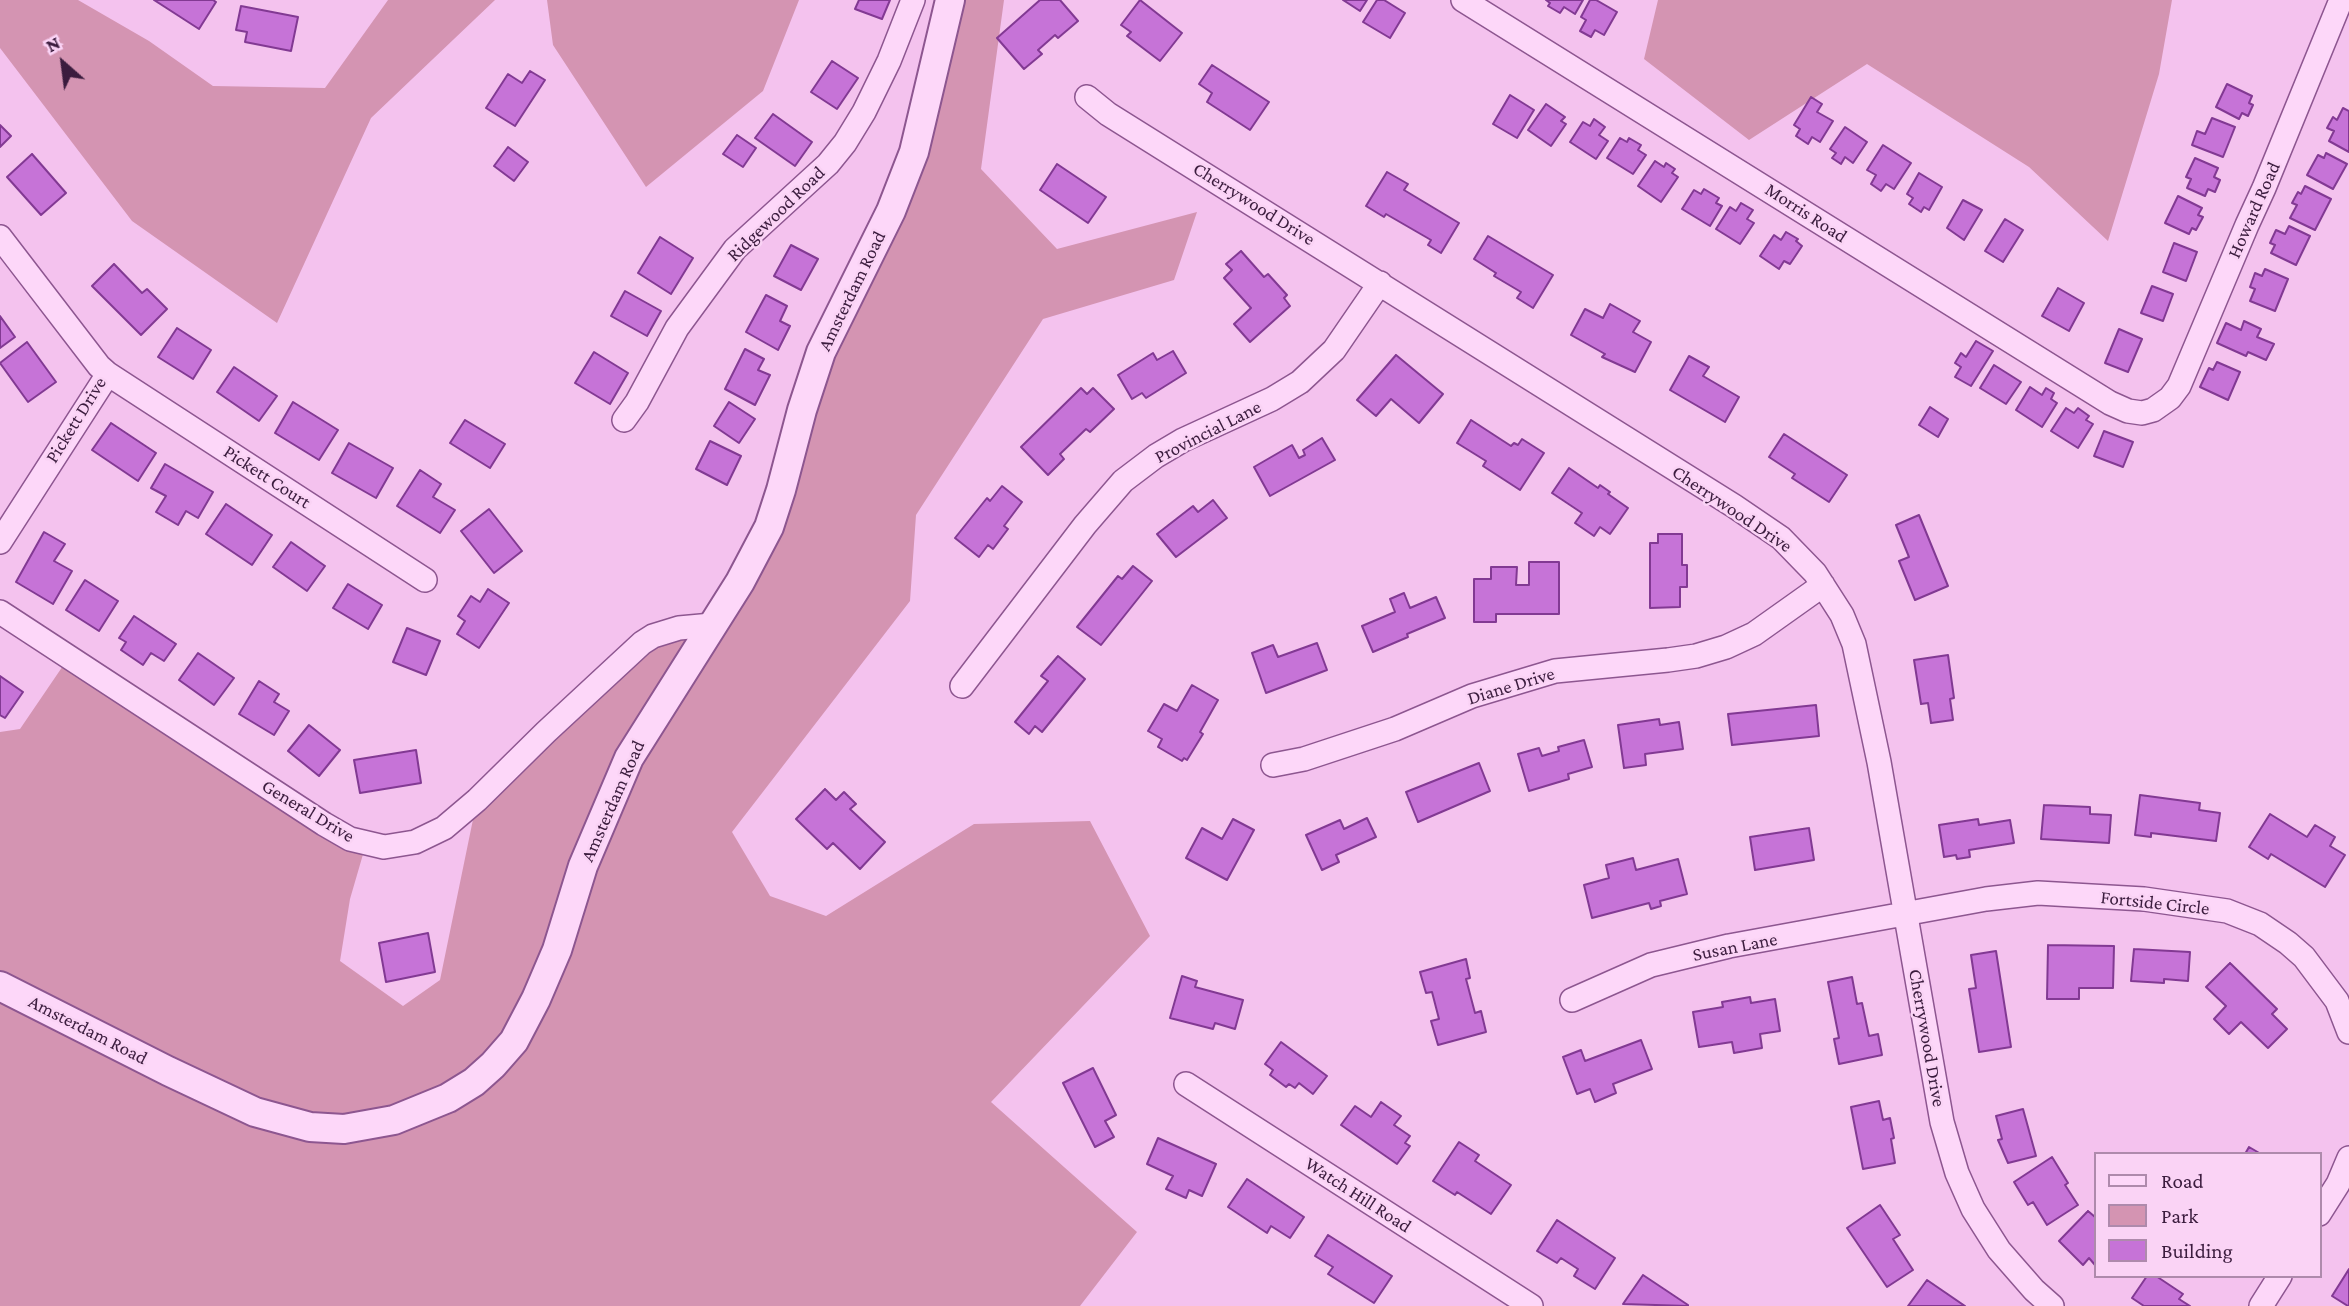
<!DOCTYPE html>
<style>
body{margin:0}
#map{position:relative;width:2349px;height:1306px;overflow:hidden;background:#f4c2ee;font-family:"Crimson Pro",serif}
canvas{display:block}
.legend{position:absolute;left:2094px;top:1152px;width:228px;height:126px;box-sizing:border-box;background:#fad3f5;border:2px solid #ae8aac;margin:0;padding:9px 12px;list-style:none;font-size:21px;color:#3b1c3e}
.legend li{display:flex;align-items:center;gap:14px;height:35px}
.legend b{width:35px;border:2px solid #ae8aac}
.north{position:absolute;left:28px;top:28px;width:70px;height:70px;-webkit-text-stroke:5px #fad3f5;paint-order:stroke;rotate:332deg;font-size:19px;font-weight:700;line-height:28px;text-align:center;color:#3b1c3e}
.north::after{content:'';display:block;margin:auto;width:24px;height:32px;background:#3b1c3e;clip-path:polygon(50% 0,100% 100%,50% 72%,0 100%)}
</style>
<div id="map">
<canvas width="2349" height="1306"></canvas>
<ul class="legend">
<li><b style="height:9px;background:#fdd7f9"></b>Road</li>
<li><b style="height:19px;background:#d494b2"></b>Park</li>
<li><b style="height:19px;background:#c673d7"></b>Building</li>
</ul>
<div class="north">N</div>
</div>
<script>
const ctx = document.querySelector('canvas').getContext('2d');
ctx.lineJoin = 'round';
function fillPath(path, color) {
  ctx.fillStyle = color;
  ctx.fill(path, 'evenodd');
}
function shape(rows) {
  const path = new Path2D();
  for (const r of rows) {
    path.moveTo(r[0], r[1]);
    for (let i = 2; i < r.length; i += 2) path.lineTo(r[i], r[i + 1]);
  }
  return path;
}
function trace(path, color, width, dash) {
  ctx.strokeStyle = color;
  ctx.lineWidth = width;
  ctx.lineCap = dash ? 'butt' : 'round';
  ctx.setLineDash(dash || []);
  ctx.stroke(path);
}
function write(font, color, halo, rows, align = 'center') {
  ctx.font = font + ' "Crimson Pro",serif';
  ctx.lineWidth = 5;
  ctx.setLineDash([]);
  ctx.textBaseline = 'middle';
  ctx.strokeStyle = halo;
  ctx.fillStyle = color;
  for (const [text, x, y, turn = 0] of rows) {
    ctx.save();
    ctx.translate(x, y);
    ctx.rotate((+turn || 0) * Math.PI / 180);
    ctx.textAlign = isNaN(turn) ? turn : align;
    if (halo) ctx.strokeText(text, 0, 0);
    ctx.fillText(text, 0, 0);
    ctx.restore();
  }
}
fillPath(shape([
 [0,0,78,0,149,41,213,86,325,88,388,0,495,0,371,118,277,323,132,221,0,48],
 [547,0,799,0,763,91,646,187,553,45],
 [950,0,1004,0,981,169,1057,249,1197,212,1174,280,1043,319,916,515,910,601,732,832,770,896,826,916,974,824,1090,821,1150,936,991,1102,1137,1232,1080,1306,0,1306,0,732,20,729,69,657,366,844,350,899,340,961,403,1006,440,980,477,800,642,643,712,625,781,490,891,211],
 [1658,0,2172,0,2159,74,2108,241,2029,167,1867,64,1749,140,1644,59]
]), '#d494b2');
const building = shape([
 [154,0,213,0,216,2,199,29,154,0],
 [859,0,890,0,882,19,855,9,859,0],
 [1040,0,1060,0,1078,21,1058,38,1055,35,1038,50,1042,54,1024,69,997,38,1040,0],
 [1140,0,1182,33,1160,61,1127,36,1131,32,1121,25,1140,0],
 [1343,0,1367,0,1360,11,1343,0],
 [1377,0,1384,0,1405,13,1390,38,1363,22,1377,0],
 [1546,0,1583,0,1575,14,1564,7,1560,13,1548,6,1550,3,1546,0],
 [1590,0,1596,0,1617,12,1604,35,1595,30,1591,37,1580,31,1586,20,1581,17,1590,0],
 [241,6,298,17,291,51,245,42,247,32,236,30,241,6],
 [832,61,858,78,837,109,811,92,832,61],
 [1212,65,1269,102,1250,130,1207,102,1212,93,1199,84,1212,65],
 [530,71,545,80,515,126,486,108,508,74,522,83,530,71],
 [2227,84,2252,96,2249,103,2253,105,2248,116,2242,113,2239,119,2216,107,2227,84],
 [1510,95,1534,110,1517,138,1493,124,1510,95],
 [1811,97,1822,104,1817,112,1833,121,1820,142,1812,137,1808,144,1796,136,1800,129,1794,125,1811,97],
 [1546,104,1565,117,1561,121,1566,124,1551,146,1528,130,1546,104],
 [2343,108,2349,111,2349,152,2329,141,2334,131,2327,128,2333,117,2337,120,2343,108],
 [773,114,812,142,795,166,755,138,773,114],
 [2212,118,2235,127,2223,157,2192,145,2197,131,2205,134,2212,118],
 [1594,119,1605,127,1599,135,1608,141,1596,159,1570,142,1583,122,1590,126,1594,119],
 [0,125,11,136,0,147,0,125],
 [1845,127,1867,142,1853,163,1845,157,1841,164,1832,158,1836,153,1830,149,1845,127],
 [737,135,756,148,743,167,723,154,737,135],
 [1620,138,1627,142,1629,138,1641,145,1638,150,1646,155,1633,174,1607,158,1620,138],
 [1883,145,1911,163,1894,189,1886,184,1881,191,1871,184,1876,175,1867,170,1883,145],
 [508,147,528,162,514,181,494,166,508,147],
 [2326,153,2347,164,2333,189,2307,175,2318,155,2324,158,2326,153],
 [32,154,66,193,41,215,7,177,32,154],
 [2195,158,2218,168,2214,177,2220,180,2215,192,2208,189,2205,196,2187,188,2191,179,2186,177,2195,158],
 [1655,161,1664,167,1666,163,1675,169,1672,173,1678,177,1661,202,1638,186,1655,161],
 [1057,164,1106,197,1088,223,1040,190,1057,164],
 [1387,172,1408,184,1404,190,1459,223,1441,253,1428,245,1431,240,1386,214,1384,217,1366,206,1387,172],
 [1919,173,1942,187,1929,210,1924,207,1921,212,1909,204,1913,198,1907,194,1919,173],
 [2305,186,2331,199,2315,230,2290,218,2297,205,2292,203,2298,192,2301,194,2305,186],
 [1704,189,1719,198,1716,203,1722,206,1710,226,1682,209,1694,190,1701,194,1704,189],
 [2178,196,2202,208,2198,215,2203,217,2196,230,2192,228,2189,234,2165,223,2178,196],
 [1963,200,1982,210,1964,240,1947,228,1963,200],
 [1741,203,1753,210,1747,219,1754,223,1740,244,1716,229,1730,207,1736,211,1741,203],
 [2005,219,2023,230,2003,262,1985,251,2005,219],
 [2289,226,2310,236,2296,265,2271,253,2275,245,2270,243,2276,230,2285,234,2289,226],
 [1786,232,1798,239,1796,241,1802,246,1790,264,1784,261,1779,269,1760,256,1774,235,1781,240,1786,232],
 [1488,236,1553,275,1533,308,1517,298,1521,292,1494,276,1496,273,1474,259,1488,236],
 [660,237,693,258,671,294,638,273,660,237],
 [2174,243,2197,252,2186,281,2163,272,2174,243],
 [791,245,818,259,801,290,774,276,791,245],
 [1241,251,1264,277,1268,274,1287,295,1284,298,1290,306,1250,342,1234,324,1251,308,1224,278,1232,270,1226,264,1241,251],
 [114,264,142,293,147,289,167,309,141,335,92,286,114,264],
 [2265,269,2288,279,2275,311,2250,301,2255,289,2250,287,2255,273,2262,276,2265,269],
 [2152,286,2173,294,2163,321,2141,313,2152,286],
 [2058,288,2084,303,2069,331,2042,316,2058,288],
 [625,291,661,311,647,336,611,316,625,291],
 [766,295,787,306,780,321,790,326,778,350,746,332,766,295],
 [1610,304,1640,321,1633,332,1651,342,1635,372,1602,357,1605,354,1571,335,1585,309,1603,318,1610,304],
 [0,316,15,337,0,348,0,316],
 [2244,321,2261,329,2257,337,2274,344,2266,360,2248,352,2246,356,2217,343,2226,323,2241,330,2244,321],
 [177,328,211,350,193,379,158,357,177,328],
 [2119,329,2142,339,2128,372,2105,363,2119,329],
 [1976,341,1993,351,1971,386,1955,377,1961,367,1955,363,1961,353,1966,357,1976,341],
 [27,342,56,382,28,402,0,363,27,342],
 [745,349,764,359,758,370,770,375,755,405,725,389,745,349],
 [1173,351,1186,373,1146,398,1142,393,1132,399,1118,375,1153,353,1157,360,1173,351],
 [594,352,628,373,610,404,575,383,594,352],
 [1396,355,1443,394,1419,423,1391,399,1376,416,1357,400,1396,355],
 [1689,356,1709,367,1703,376,1739,397,1725,422,1670,390,1689,356],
 [2217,362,2240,372,2228,400,2200,387,2209,368,2213,370,2217,362],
 [1994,365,2021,382,2006,404,1980,388,1994,365],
 [234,367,277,396,259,421,217,392,234,367],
 [2030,387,2042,395,2046,388,2054,393,2051,399,2057,403,2042,427,2016,410,2030,387],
 [1081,388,1087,394,1093,388,1114,409,1090,432,1086,429,1060,454,1064,459,1048,475,1021,447,1081,388],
 [293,402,338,430,319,460,275,433,293,402],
 [729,402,755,419,739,443,714,426,729,402],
 [1930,407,1948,419,1938,437,1919,425,1930,407],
 [2066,408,2074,413,2078,408,2089,416,2086,420,2093,424,2078,448,2051,431,2066,408],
 [465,420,505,444,490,468,450,443,465,420],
 [1471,420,1511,446,1514,443,1518,445,1522,439,1544,453,1520,490,1483,466,1486,461,1457,443,1471,420],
 [111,423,156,453,138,481,92,450,111,423],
 [2104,431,2133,442,2123,467,2094,456,2104,431],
 [1784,434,1847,475,1829,502,1792,478,1795,474,1769,457,1784,434],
 [1322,438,1335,460,1270,496,1254,467,1292,445,1299,458,1305,455,1303,450,1322,438],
 [710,441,741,456,727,485,696,469,710,441],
 [349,443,393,468,376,498,332,473,349,443],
 [165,464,213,492,198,518,186,511,178,525,156,512,166,496,151,488,165,464],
 [1569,468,1598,488,1600,485,1610,492,1608,494,1628,508,1610,534,1600,527,1594,536,1575,523,1582,513,1552,493,1569,468],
 [420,470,441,484,433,497,455,510,440,533,397,506,420,470],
 [1002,486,1022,502,1004,526,1008,529,993,549,988,545,979,557,955,538,987,498,990,501,1002,486],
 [1213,500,1227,518,1176,557,1157,534,1193,506,1198,512,1213,500],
 [226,504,272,535,252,565,206,534,226,504],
 [489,509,522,551,494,573,461,531,489,509],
 [1919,515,1948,586,1915,600,1899,561,1909,557,1896,525,1919,515],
 [44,532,65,544,54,561,72,571,53,604,16,582,44,532],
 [1658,534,1682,534,1682,565,1687,565,1687,587,1680,587,1680,607,1650,608,1650,543,1658,543,1658,534],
 [291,542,325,566,307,591,273,567,291,542],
 [1529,562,1559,562,1559,614,1496,614,1496,622,1474,622,1474,579,1491,579,1491,567,1517,567,1516,585,1529,585,1529,562],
 [1133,566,1152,581,1101,645,1077,627,1118,576,1122,579,1133,566],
 [85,580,118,601,99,631,66,610,85,580],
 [348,584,382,605,368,629,333,608,348,584],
 [488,589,509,603,479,648,457,634,465,621,458,616,471,596,480,602,488,589],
 [1404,593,1410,608,1436,597,1445,618,1407,634,1408,637,1373,652,1362,626,1395,612,1390,599,1404,593],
 [134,616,176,644,164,661,151,653,143,665,121,650,126,642,119,638,134,616],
 [407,628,440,641,426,675,393,662,407,628],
 [1317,643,1327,670,1266,693,1252,653,1273,645,1278,657,1317,643],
 [198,653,234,678,214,705,179,680,198,653],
 [1948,655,1954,698,1950,699,1953,720,1931,723,1928,703,1921,704,1914,660,1948,655],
 [1058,656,1085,679,1042,732,1035,726,1029,734,1015,722,1048,681,1041,676,1058,656],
 [0,676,23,692,5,718,0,715,0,676],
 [259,681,279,694,274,702,289,711,274,735,239,714,259,681],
 [1192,685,1218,700,1200,732,1203,734,1187,760,1184,758,1182,761,1158,747,1162,739,1148,731,1164,704,1177,711,1192,685],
 [1816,705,1819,736,1732,745,1728,714,1816,705],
 [1659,719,1660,725,1679,722,1683,749,1645,754,1646,765,1624,768,1618,725,1659,719],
 [309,725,340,750,319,776,288,751,309,725],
 [1584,740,1592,767,1568,774,1569,779,1529,791,1518,754,1539,748,1542,756,1559,751,1558,747,1584,740],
 [416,750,421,783,360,793,354,760,416,750],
 [1479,763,1490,791,1418,822,1406,792,1479,763],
 [825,789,836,800,844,792,856,804,850,809,885,842,860,869,833,843,827,849,796,819,825,789],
 [2140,795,2200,803,2199,810,2220,813,2216,841,2151,833,2151,837,2135,835,2140,795],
 [2044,805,2090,807,2090,814,2111,815,2109,843,2041,839,2044,805],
 [2270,814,2307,837,2315,825,2335,837,2330,846,2345,855,2325,887,2271,854,2268,859,2249,847,2270,814],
 [1367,818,1376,837,1336,855,1339,862,1322,870,1306,835,1340,820,1344,829,1367,818],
 [1233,819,1254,830,1227,880,1186,858,1202,828,1222,839,1233,819],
 [1978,819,1979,825,2010,820,2014,843,1969,850,1970,857,1957,859,1956,855,1944,857,1939,825,1978,819],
 [1809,828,1814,860,1755,870,1750,837,1809,828],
 [1633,858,1636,870,1678,859,1687,894,1660,901,1661,906,1651,909,1649,903,1592,918,1584,885,1609,878,1606,865,1633,858],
 [428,933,435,972,386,982,379,943,428,933],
 [2048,945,2114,946,2113,988,2079,988,2079,999,2047,999,2048,945],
 [2134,949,2190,952,2188,981,2164,979,2164,983,2131,981,2134,949],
 [1996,951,2011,1047,1979,1052,1969,989,1976,988,1971,955,1996,951],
 [1466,959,1470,978,1466,979,1475,1013,1481,1011,1486,1032,1438,1045,1431,1021,1439,1019,1432,992,1426,993,1420,972,1466,959],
 [2230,963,2277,1009,2272,1014,2287,1029,2268,1048,2241,1022,2229,1034,2214,1019,2226,1006,2206,987,2230,963],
 [1182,976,1197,981,1195,987,1243,1000,1235,1029,1215,1023,1213,1029,1170,1018,1182,976],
 [1852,977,1857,1004,1862,1003,1869,1036,1878,1034,1882,1055,1839,1064,1834,1039,1839,1038,1828,982,1852,977],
 [1750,997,1751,1003,1775,999,1780,1031,1760,1034,1762,1048,1734,1053,1732,1042,1699,1047,1693,1012,1723,1007,1722,1002,1750,997],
 [1641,1040,1652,1069,1613,1084,1616,1093,1595,1102,1590,1089,1577,1094,1563,1057,1581,1050,1585,1061,1641,1040],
 [1281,1042,1327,1076,1313,1094,1299,1083,1295,1088,1289,1084,1286,1087,1270,1075,1273,1070,1265,1064,1281,1042],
 [1093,1068,1116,1115,1105,1121,1114,1137,1095,1147,1063,1083,1093,1068],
 [1879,1101,1883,1120,1890,1118,1894,1138,1891,1139,1895,1163,1863,1169,1851,1107,1879,1101],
 [1381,1102,1401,1116,1394,1125,1410,1136,1405,1143,1410,1146,1397,1164,1341,1125,1355,1106,1371,1117,1381,1102],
 [2023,1109,2036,1156,2008,1163,1998,1140,2002,1139,1996,1116,2023,1109],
 [1158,1138,1216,1164,1202,1196,1189,1190,1186,1198,1166,1189,1173,1176,1147,1164,1158,1138],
 [1459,1142,1479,1155,1475,1161,1511,1185,1491,1214,1457,1192,1455,1195,1433,1181,1459,1142],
 [2249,1147,2261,1154,2245,1154,2249,1147],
 [2052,1157,2068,1183,2065,1185,2078,1205,2047,1225,2033,1202,2028,1205,2014,1182,2052,1157],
 [1247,1179,1304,1217,1290,1238,1271,1226,1267,1233,1228,1207,1247,1179],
 [1880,1205,1900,1235,1893,1239,1913,1270,1887,1287,1847,1228,1880,1205],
 [2088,1211,2095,1217,2095,1265,2089,1258,2083,1265,2059,1241,2088,1211],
 [1557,1220,1615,1258,1595,1289,1574,1276,1578,1269,1561,1258,1557,1263,1537,1251,1557,1220],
 [1328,1235,1392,1276,1374,1303,1328,1274,1333,1267,1315,1256,1328,1235],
 [2349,1269,2349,1306,2348,1306,2332,1296,2349,1269],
 [1643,1275,1688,1305,1688,1306,1623,1304,1643,1275],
 [2147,1276,2156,1276,2183,1294,2179,1299,2190,1306,2144,1306,2132,1298,2147,1276],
 [1927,1280,1965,1306,1908,1306,1927,1280]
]);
fillPath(building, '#c673d7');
trace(building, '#823993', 2);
const minor = shape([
 [1463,0,2110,403,2128,411,2142,413,2153,410,2170,398,2179,386,2247,225,2264,188,2341,0],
 [1087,97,1108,114,1734,506,1781,538,1815,573,1842,615,1854,644,1879,762,1942,1122,1957,1173,1973,1209,1999,1250,2034,1290,2052,1306],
 [0,237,99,366,108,374,425,580],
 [624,420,637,402,677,328,735,249,828,164,845,143,864,112,889,61,913,0],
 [0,542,108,374],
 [0,612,324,824,350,839,384,847,415,842,444,828,477,800,546,732,642,643,653,636,679,628,712,625],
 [962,686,1085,525,1123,481,1156,456,1183,440,1272,399,1300,382,1334,350,1380,283],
 [1273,765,1304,759,1395,729,1472,696,1555,671,1668,660,1696,656,1726,647,1754,634,1823,585],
 [1572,1000,1651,965,1729,946,1986,899,2038,893,2144,899,2227,911,2260,924,2288,943,2304,957,2337,1001,2349,1032],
 [1186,1084,1531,1306],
 [2319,1214,2338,1184,2349,1158],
 [2261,1306,2280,1276]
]);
const tertiary = shape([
 [0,986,168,1071,255,1112,310,1127,344,1129,394,1120,448,1098,474,1082,493,1065,514,1041,536,999,557,950,583,866,629,758,740,582,769,527,781,490,802,410,821,352,891,211,914,152,950,0]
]);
trace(minor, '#8d5690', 26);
trace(tertiary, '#8d5690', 32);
trace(minor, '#fdd7f9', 23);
trace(tertiary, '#fdd7f9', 28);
write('19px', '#3b1c3e', '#fad3f5', [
 ["Cherrywood Drive",1254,204,32],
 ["Howard Road",2254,210,-66],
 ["Morris Road",1806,213,33],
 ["Ridgewood Road",776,214,-44],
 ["Amsterdam Road",852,291,-64],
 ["Pickett Drive",76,420,-58],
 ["Provincial Lane",1208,432,-27],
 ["Pickett Court",267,477,33],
 ["Cherrywood Drive",1732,509,34],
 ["Diane Drive",1511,686,-17],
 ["Amsterdam Road",613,801,-66],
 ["General Drive",308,811,31],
 ["Fortside Circle",2155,903,6],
 ["Susan Lane",1735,947,-11],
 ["Amsterdam Road",88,1030,27],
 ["Cherrywood Drive",1927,1038,80],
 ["Watch Hill Road",1358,1195,33]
]);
</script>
